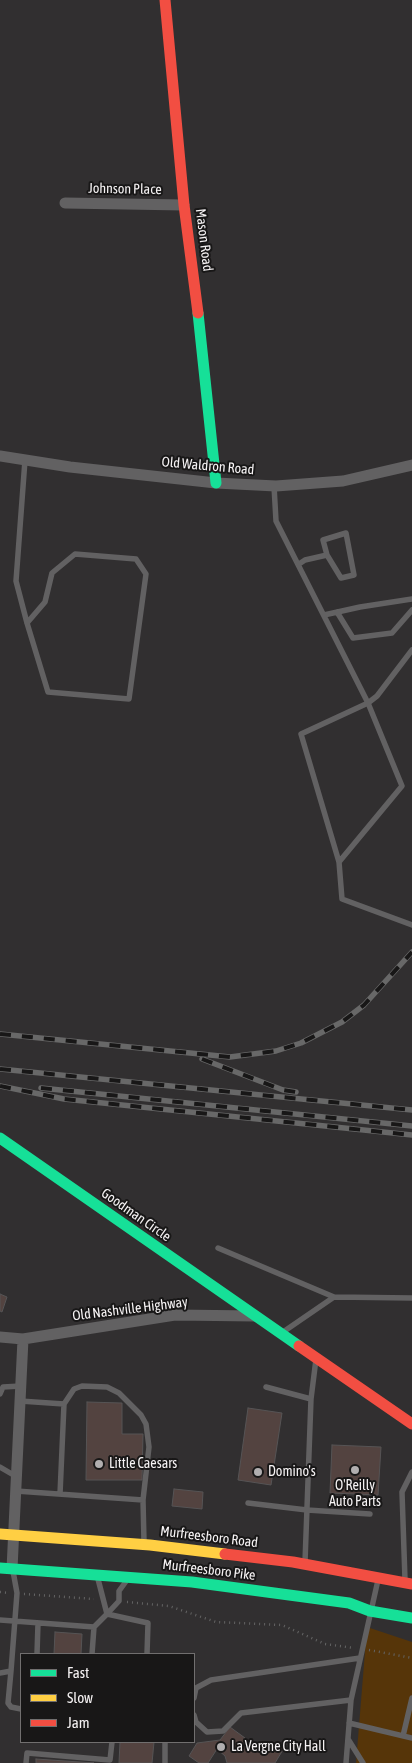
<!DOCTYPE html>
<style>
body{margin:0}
#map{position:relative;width:412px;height:1763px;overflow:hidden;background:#312f30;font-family:"Asap Condensed",sans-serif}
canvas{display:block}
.legend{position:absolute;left:20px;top:1653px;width:175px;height:90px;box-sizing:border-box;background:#181717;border:1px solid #716f6f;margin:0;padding:6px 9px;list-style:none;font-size:15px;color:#f6f3f4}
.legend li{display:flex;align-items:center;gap:10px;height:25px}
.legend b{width:25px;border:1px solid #716f6f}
</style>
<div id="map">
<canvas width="412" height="1763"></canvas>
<ul class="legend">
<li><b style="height:6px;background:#16e098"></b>Fast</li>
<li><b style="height:6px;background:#ffcf43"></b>Slow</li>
<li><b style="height:6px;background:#f24e42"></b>Jam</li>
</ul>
</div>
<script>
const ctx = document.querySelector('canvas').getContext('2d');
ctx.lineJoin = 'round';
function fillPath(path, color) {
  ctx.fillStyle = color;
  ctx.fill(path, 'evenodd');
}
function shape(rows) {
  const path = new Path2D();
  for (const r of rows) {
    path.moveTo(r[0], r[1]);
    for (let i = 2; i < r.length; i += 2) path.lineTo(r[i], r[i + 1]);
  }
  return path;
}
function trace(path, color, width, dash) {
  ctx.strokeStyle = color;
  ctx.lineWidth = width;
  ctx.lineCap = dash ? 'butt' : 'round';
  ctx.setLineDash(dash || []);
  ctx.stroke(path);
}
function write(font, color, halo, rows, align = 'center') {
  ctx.font = font + ' "Asap Condensed",sans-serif';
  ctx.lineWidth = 4;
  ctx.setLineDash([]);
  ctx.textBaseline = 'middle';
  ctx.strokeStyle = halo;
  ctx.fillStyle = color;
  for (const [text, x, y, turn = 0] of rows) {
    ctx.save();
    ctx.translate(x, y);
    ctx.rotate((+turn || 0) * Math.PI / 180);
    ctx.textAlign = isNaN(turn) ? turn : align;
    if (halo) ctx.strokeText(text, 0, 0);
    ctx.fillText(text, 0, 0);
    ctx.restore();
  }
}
fillPath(shape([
 [367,1627,412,1642,412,1763,356,1763]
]), '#563509');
const building = shape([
 [0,1294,7,1297,2,1312,0,1311,0,1294],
 [87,1402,122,1403,122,1434,143,1434,142,1480,86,1480,87,1402],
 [248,1408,282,1413,271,1485,238,1480,248,1408],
 [332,1445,381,1447,378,1495,330,1493,332,1445],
 [174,1489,203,1492,202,1509,172,1506,174,1489],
 [55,1632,82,1634,81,1654,54,1654,55,1632],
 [230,1727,245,1738,246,1745,251,1749,287,1743,275,1763,227,1763,225,1756,217,1749,208,1763,199,1763,189,1756,197,1743,220,1740,230,1727],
 [120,1742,154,1742,152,1763,119,1763,120,1742],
 [36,1759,94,1763,36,1763,36,1759]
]);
fillPath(building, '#534340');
trace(building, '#565455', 1);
trace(shape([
 [0,1592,9,1593],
 [24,1594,94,1599],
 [127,1602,169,1606,216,1622,282,1625,325,1644,354,1648],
 [369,1650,412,1658]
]), '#646464', 2.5, [1, 4]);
trace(shape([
 [25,460,16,581,27,623,48,692,129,699,146,574,136,559,75,554,52,573,45,602,27,623],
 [274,486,276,521,368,703,377,696,412,650],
 [299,564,305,560,327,555,323,540,346,533,354,575,341,578,327,555],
 [337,612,353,638,392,633,412,610],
 [324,615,360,607,412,599],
 [339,862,402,786,368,703,301,734,339,862,342,899,412,925],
 [218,1248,334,1297],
 [283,1332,334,1297,412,1298],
 [266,1387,311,1399],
 [0,1394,3,1387,21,1386],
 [20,1401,64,1404,60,1494],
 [64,1404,74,1389,82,1386,107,1387,119,1393,141,1415,146,1424,149,1447,143,1500],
 [0,1467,17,1477],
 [16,1491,143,1500,144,1542],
 [248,1503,307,1510,370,1514],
 [305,1562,311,1399,316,1359],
 [98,1579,107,1614,119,1601,119,1591,127,1580],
 [405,1580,402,1492,412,1472],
 [0,1620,94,1627],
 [37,1654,38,1623],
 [92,1654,94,1627,107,1614,148,1623,147,1654],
 [11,1671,8,1703,11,1707,21,1709],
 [0,1673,11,1671,17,1593,13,1571],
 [194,1698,196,1688,211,1680,360,1658],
 [194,1715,196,1722,207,1732,223,1731,241,1713,351,1700],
 [349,1723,412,1738],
 [403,1736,412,1698],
 [348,1739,363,1763],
 [165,1742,165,1763],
 [26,1763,27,1753,110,1760,112,1742],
 [346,1763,351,1700,378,1580]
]), '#626162', 5.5);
trace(shape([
 [65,203,184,205],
 [0,456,70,467,216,483,276,486,343,481,412,465],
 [0,1337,23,1339,175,1315,255,1316],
 [12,1569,23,1339]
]), '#626162', 11);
trace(shape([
 [198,313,216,483],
 [0,1138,299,1346],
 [0,1568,192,1582,349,1603,370,1611,412,1618]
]), '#16e098', 11);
trace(shape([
 [0,1534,150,1545,225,1554]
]), '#ffcf43', 11);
trace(shape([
 [165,0,184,205,198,313],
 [299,1346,412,1424],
 [225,1554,293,1562,412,1584]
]), '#f24e42', 11);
const rail = shape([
 [0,1034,230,1057,276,1051,301,1043,342,1022,364,1005,412,952],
 [202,1059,283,1090,296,1092],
 [0,1069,412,1110],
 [0,1086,64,1099,412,1135],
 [41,1088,412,1126]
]);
trace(rail, '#686868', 5.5);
trace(rail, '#181717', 4, [11]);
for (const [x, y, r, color] of [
 [99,1464,5,"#b1aeaf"],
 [355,1470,5,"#b1aeaf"],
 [258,1472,5,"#b1aeaf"],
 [221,1747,5,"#b1aeaf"]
]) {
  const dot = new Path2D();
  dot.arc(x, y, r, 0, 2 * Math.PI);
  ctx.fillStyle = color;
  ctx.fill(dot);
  trace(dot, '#181717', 2);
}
write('14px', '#f6f3f4', '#181717', [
 ["Johnson Place",125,189,1],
 ["Mason Road",204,240,83],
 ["Old Waldron Road",208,466,5],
 ["Goodman Circle",136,1215,35],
 ["Old Nashville Highway",130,1309,-7],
 ["Murfreesboro Road",209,1537,7],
 ["Murfreesboro Pike",209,1570,7]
]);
write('14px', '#f6f3f4', '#181717', [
 ["Little Caesars",109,1464],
 ["Domino's",268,1472],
 ["O'Reilly",355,1486,"center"],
 ["Auto Parts",355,1502,"center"],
 ["La Vergne City Hall",231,1747]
], 'left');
</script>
